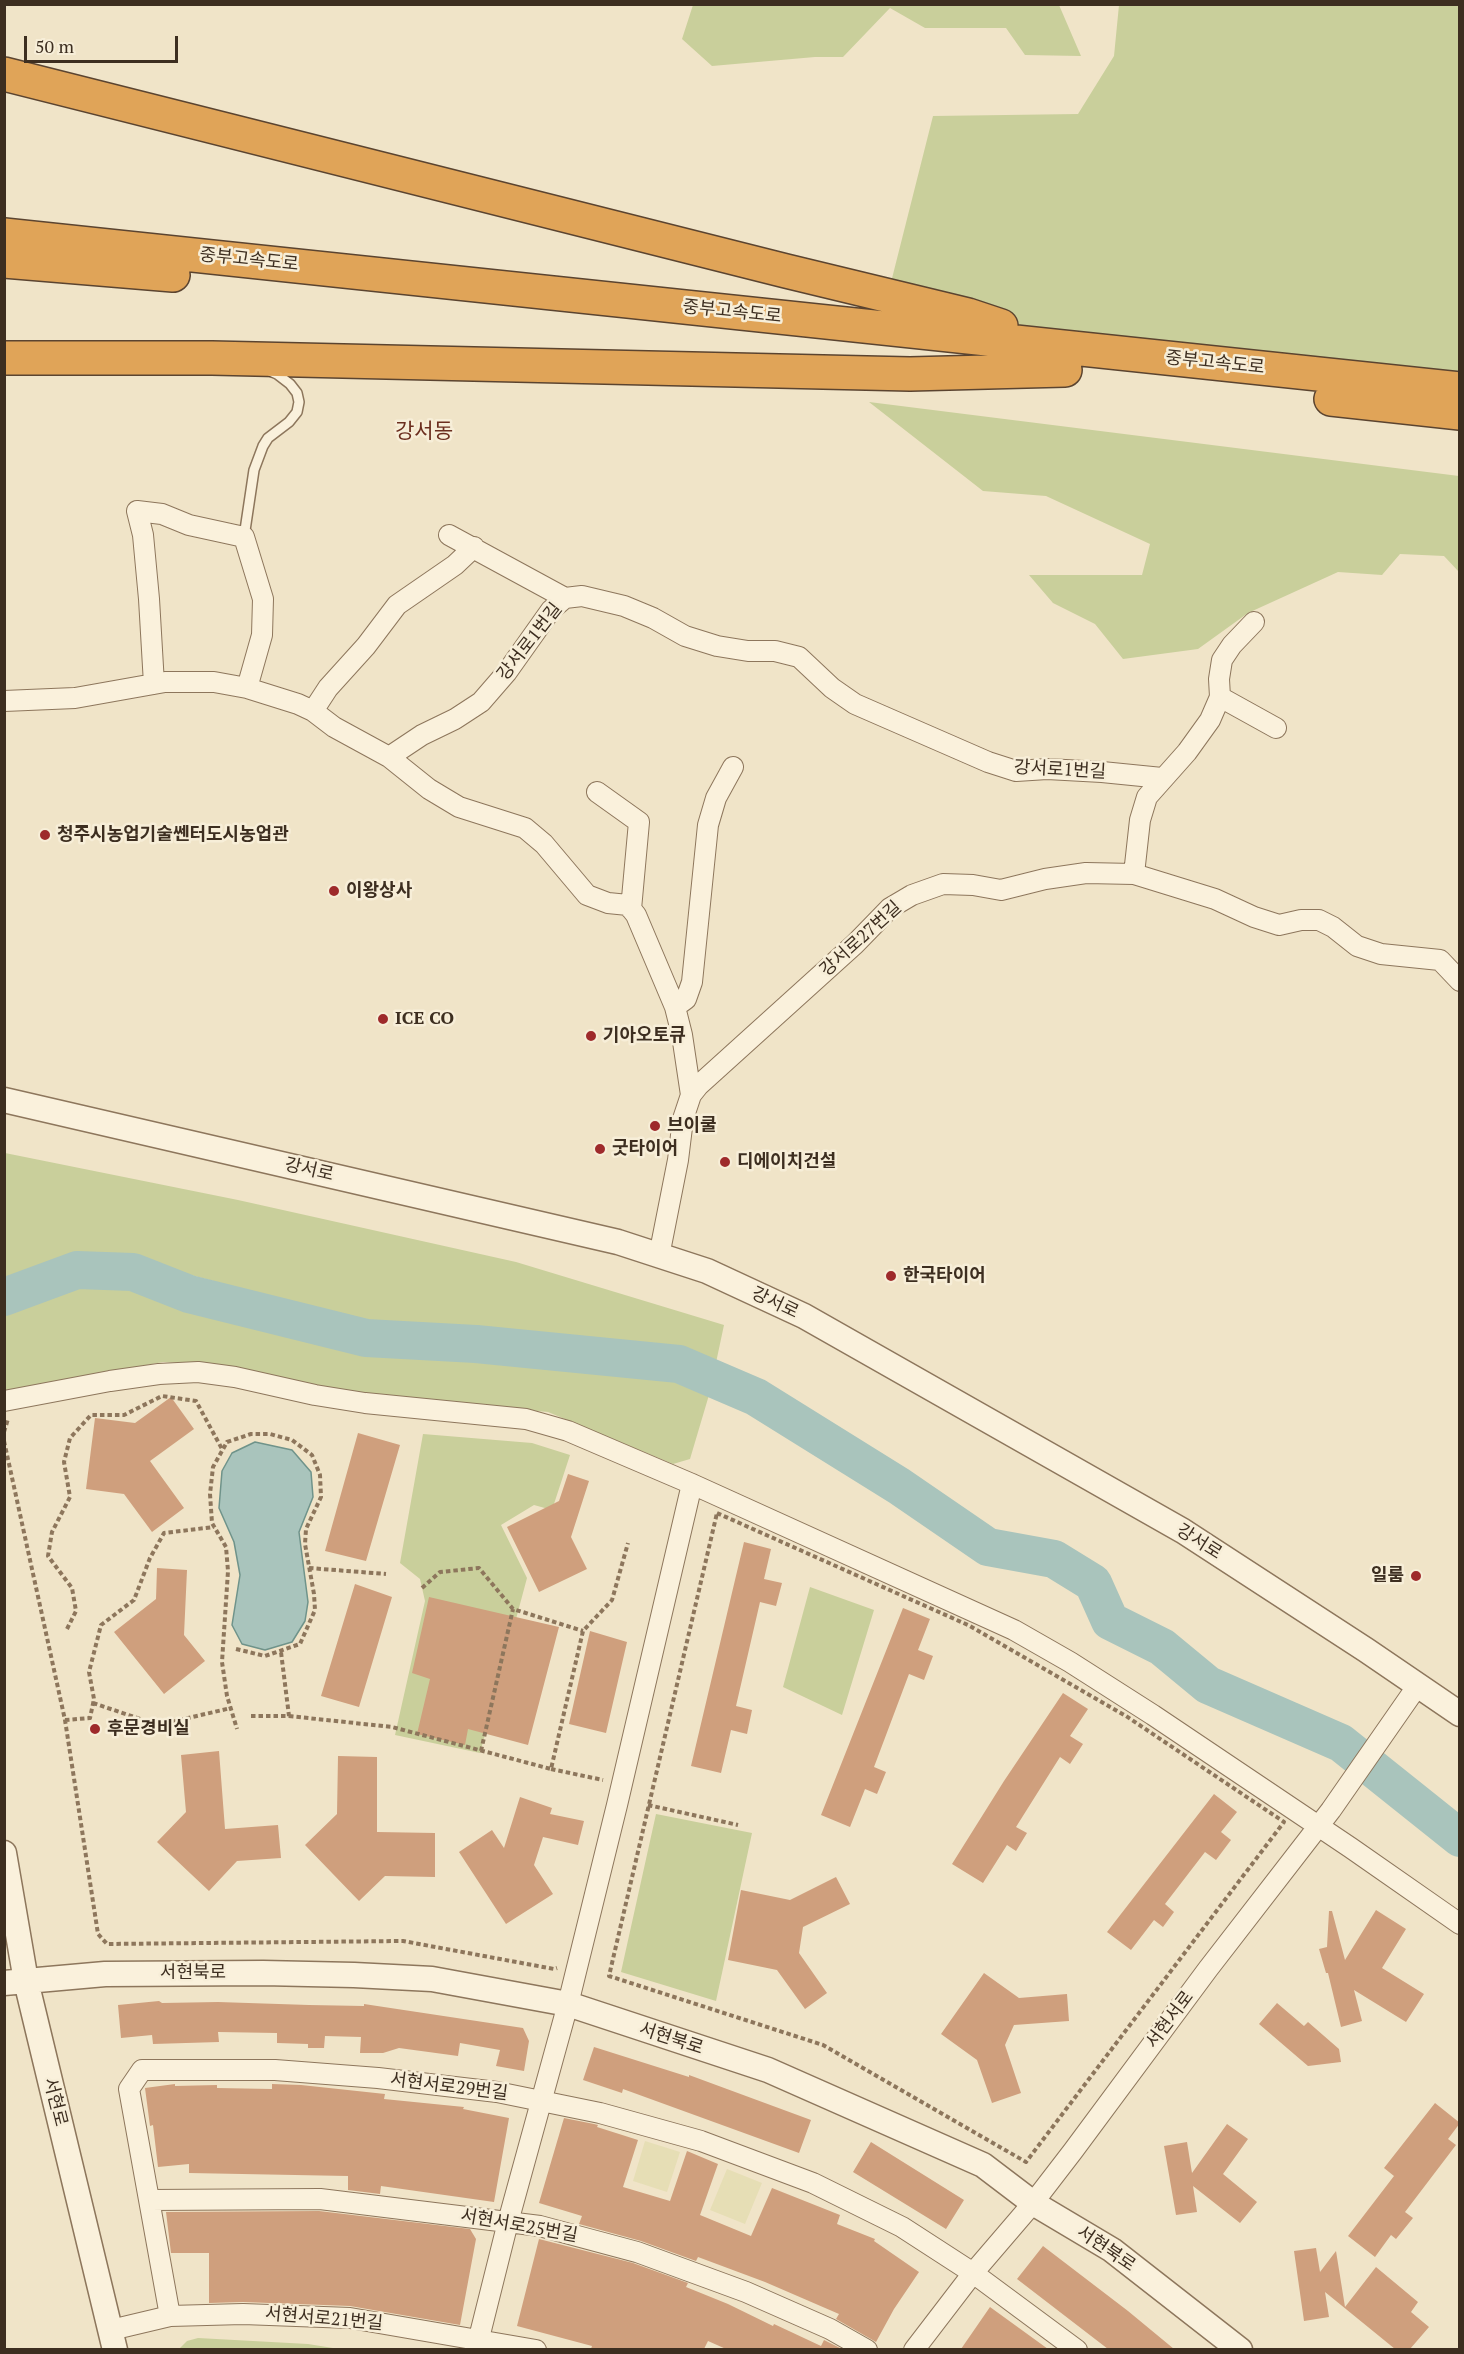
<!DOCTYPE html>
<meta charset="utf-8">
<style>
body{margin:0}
#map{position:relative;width:1464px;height:2354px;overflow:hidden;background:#f0e4c8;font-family:"PT Serif",serif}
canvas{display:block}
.frame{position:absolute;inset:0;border:6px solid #3d2e20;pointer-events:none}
.scale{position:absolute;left:24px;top:36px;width:154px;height:27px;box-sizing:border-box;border:3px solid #3d2e20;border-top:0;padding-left:8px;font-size:18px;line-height:21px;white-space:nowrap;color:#3d2e20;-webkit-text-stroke:4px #f7eed8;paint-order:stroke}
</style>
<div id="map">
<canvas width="1464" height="2354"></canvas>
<div class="frame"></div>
<div class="scale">50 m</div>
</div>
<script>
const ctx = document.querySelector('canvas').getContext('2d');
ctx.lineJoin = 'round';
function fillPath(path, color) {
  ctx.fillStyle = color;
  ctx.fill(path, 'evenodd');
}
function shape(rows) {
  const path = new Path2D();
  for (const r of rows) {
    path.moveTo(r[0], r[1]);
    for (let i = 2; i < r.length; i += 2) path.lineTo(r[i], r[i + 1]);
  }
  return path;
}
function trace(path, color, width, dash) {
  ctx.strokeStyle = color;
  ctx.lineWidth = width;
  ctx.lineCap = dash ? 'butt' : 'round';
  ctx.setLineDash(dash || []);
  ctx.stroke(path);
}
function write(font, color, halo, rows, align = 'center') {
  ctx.font = font + ' "PT Serif","Noto Sans KR",serif';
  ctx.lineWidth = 5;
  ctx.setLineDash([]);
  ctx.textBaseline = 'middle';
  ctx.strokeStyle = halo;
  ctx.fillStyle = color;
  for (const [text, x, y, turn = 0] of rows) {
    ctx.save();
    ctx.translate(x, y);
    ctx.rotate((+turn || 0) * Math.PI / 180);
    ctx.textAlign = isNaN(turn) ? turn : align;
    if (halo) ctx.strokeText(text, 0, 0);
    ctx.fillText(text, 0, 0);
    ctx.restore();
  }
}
fillPath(shape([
 [645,2141,680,2152,667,2192,633,2181],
 [727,2169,762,2183,745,2224,710,2210]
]), '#e6deb5');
fillPath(shape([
 [1059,5,1081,56,1025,55,1006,28,925,28,890,8,843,57,815,57,712,66,682,39,693,5],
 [1119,5,1459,5,1459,377,883,314,933,116,1078,114,1114,56],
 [869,402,1459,476,1459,572,1444,556,1400,554,1382,575,1338,572,1248,613,1198,649,1123,659,1095,624,1053,603,1029,575,1142,575,1150,544,1046,496,983,491],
 [5,1153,238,1200,516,1262,724,1325,714,1372,675,1355,374,1324,142,1262,70,1258,5,1285],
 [106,1278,150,1293,365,1353,537,1362,654,1373,709,1395,690,1459,673,1464,548,1412,368,1396,228,1366,163,1362,5,1391,5,1305,39,1292],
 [423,1434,532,1443,570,1455,552,1510,534,1505,501,1525,527,1578,480,1753,395,1735,425,1601,420,1579,400,1563],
 [810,1587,874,1610,842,1715,783,1687],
 [656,1814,752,1833,716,2001,621,1972],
 [198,2338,308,2344,339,2349,179,2349,187,2341]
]), '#c9cf9b');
const water = shape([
 [255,1442,292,1450,311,1472,313,1497,299,1532,308,1602,305,1621,292,1642,265,1650,242,1644,232,1625,240,1575,234,1542,219,1508,222,1471,232,1453,255,1442]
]);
fillPath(water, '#a9c4bc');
trace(water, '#6f938a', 1.5);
trace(shape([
 [4,1297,77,1270,133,1272,189,1294,366,1338,476,1344,679,1364,756,1397,899,1486,988,1547,1054,1559,1093,1583,1110,1621,1162,1647,1208,1685,1341,1743,1460,1838]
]), '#a9c4bc', 38);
fillPath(shape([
 [171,1397,194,1429,150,1461,184,1508,152,1532,124,1494,86,1489,95,1418,135,1423],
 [358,1433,400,1445,366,1561,325,1551],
 [568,1474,589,1481,571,1537,587,1569,539,1592,507,1527,559,1501],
 [744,1542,771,1549,764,1579,782,1583,776,1606,760,1602,736,1706,752,1710,747,1734,731,1730,721,1773,691,1766],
 [157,1568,187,1570,184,1635,205,1661,164,1694,114,1632,156,1599],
 [355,1584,392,1597,359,1707,321,1696],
 [429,1597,559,1627,528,1745,468,1729,465,1745,417,1734,430,1679,412,1673],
 [903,1608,930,1619,918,1650,933,1656,924,1680,909,1674,874,1767,886,1772,877,1794,865,1789,850,1827,821,1815],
 [590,1631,627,1642,606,1733,569,1724],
 [1063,1693,1088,1709,1070,1736,1083,1744,1070,1764,1060,1757,1016,1827,1027,1833,1016,1851,1007,1845,983,1883,952,1864,1004,1781],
 [219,1751,225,1829,278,1825,281,1858,237,1861,209,1891,157,1842,186,1812,181,1755],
 [338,1756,377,1757,377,1832,435,1833,435,1877,385,1876,359,1901,305,1845,337,1814],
 [1214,1794,1237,1812,1221,1832,1231,1840,1216,1860,1205,1852,1165,1904,1174,1912,1163,1927,1154,1920,1131,1950,1107,1932],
 [520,1797,552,1808,550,1814,584,1821,578,1845,543,1837,534,1865,553,1894,506,1924,459,1852,492,1830,504,1848],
 [836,1877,850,1904,803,1927,799,1953,827,1993,805,2009,777,1970,728,1960,741,1890,790,1900],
 [1376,1910,1406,1929,1382,1968,1424,1994,1406,2022,1354,1990,1362,2021,1341,2027,1328,1973,1326,1973,1319,1949,1327,1947,1329,1911,1332,1911,1345,1960],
 [984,1973,1019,1998,1067,1994,1069,2021,1014,2025,1005,2045,1021,2093,992,2103,977,2060,941,2034],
 [159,2001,162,2003,218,2002,309,2005,364,2006,364,2004,523,2028,529,2041,524,2071,496,2066,500,2050,460,2043,458,2056,399,2048,383,2053,360,2053,361,2037,325,2036,324,2048,308,2048,308,2044,277,2043,277,2033,218,2032,219,2042,153,2044,152,2035,121,2038,118,2005],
 [1277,2003,1304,2026,1308,2022,1339,2049,1341,2062,1308,2066,1259,2024],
 [594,2047,689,2077,689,2075,811,2120,799,2153,623,2089,622,2093,583,2080],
 [175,2084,175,2086,217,2085,217,2088,272,2089,272,2084,301,2085,385,2094,384,2099,464,2107,463,2109,509,2118,494,2202,381,2186,380,2194,348,2190,348,2176,189,2173,189,2164,158,2167,153,2125,150,2126,145,2088],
 [1435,2103,1460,2123,1448,2139,1456,2145,1405,2212,1413,2218,1396,2239,1391,2235,1375,2257,1348,2236,1394,2176,1384,2168],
 [564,2118,594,2124,598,2125,597,2127,638,2140,623,2187,670,2201,687,2151,718,2164,700,2215,751,2236,772,2188,840,2215,837,2224,875,2239,874,2241,919,2272,894,2309,876,2342,836,2319,839,2314,765,2282,698,2257,696,2261,641,2241,579,2224,582,2216,539,2203],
 [1227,2124,1248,2139,1223,2174,1257,2202,1240,2223,1193,2186,1197,2212,1176,2215,1164,2146,1187,2142,1192,2173],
 [871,2142,964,2200,946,2229,853,2172],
 [319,2211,470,2229,476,2239,460,2325,350,2306,243,2302,209,2303,209,2253,171,2253,166,2212],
 [539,2239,633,2263,688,2283,686,2287,728,2304,773,2326,774,2324,821,2346,824,2340,842,2349,726,2349,708,2341,704,2349,591,2349,592,2346,517,2326],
 [1043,2246,1128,2311,1174,2349,1108,2349,1017,2279],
 [1316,2248,1320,2272,1336,2251,1345,2307,1376,2267,1418,2302,1411,2312,1429,2327,1410,2349,1395,2349,1325,2292,1329,2317,1304,2321,1294,2251],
 [990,2307,1048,2349,961,2349]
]), '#cf9f7d');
const service = shape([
 [244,537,254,470,263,446,268,438,289,422,297,412,299,402,297,393,290,384,277,374,270,371]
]);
const minor = shape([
 [449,535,565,598],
 [154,684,149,599,143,535,137,511,162,514,189,525,244,537,263,599,262,635,247,688],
 [1220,697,1276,728],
 [4,701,75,698,165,682,214,682,247,688,298,704,313,711,334,727,389,757,422,735,455,719,481,702,507,672,551,610,565,598,582,596,624,606,653,618,685,636,717,646,748,651,775,651,799,657,832,688,855,704,988,762,1016,771,1047,769,1102,772,1162,778],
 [313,711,328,688,366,646,397,605,455,565,474,547],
 [389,757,429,789,459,807,525,828,544,844,587,895,608,903,628,905,636,915,675,1007,682,1035,691,1095],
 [597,792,639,822,631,909],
 [1134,874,1140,820,1147,797,1187,752,1210,720,1220,697,1219,679,1222,660,1232,645,1254,622],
 [675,1007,686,999,692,982,708,825,716,798,733,767],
 [659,1256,678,1160,683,1119,691,1095,699,1085,855,944,890,908,912,895,943,884,973,885,1001,890,1045,879,1086,873,1134,874,1215,899,1254,917,1279,925,1301,920,1319,920,1333,927,1357,946,1381,954,1440,960,1460,981],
 [4,1401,110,1381,159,1374,198,1372,235,1377,315,1395,365,1403,526,1419,568,1431,692,1484,1014,1630,1070,1662,1153,1715,1351,1848,1460,1924],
 [149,2200,320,2199,540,2226,637,2252,746,2292,830,2329,867,2350],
 [170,2316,129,2089,142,2070,275,2070,378,2078,497,2092,600,2113,701,2141,813,2183,902,2227,973,2273,1077,2350],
 [111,2330,170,2316,243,2314,350,2318,536,2350],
 [479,2338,508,2222,568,2004,617,1805,692,1484],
 [914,2350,973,2273,1033,2203,1073,2151,1208,1969,1331,1810,1418,1685]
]);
const tertiary = shape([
 [4,1100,618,1242,707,1271,804,1316,1183,1531,1366,1650,1460,1714],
 [4,1853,26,1981,115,2350],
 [4,1983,105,1974,263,1973,354,1975,432,1979,568,2004,768,2070,983,2165,1033,2203,1112,2250,1240,2350]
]);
const motorway = shape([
 [4,74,786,271,968,315,1001,326],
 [4,235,1460,389],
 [4,261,173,275],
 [4,358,212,358,910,374,1065,370],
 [1331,399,1460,413]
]);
trace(service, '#8d765c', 12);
trace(minor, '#8d765c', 22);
trace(tertiary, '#8d765c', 27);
trace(motorway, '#5b4430', 36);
trace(shape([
 [4,1432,8,1419],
 [4,1441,65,1720,98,1934,107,1944,403,1941,554,1969,557,1968],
 [717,1513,968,1625,1126,1716,1284,1822,1026,2162,823,2045,609,1976,717,1513],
 [309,1568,386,1574],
 [422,1588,440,1572,479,1568,513,1609,583,1631],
 [67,1629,76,1611,72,1588,48,1556,52,1532,70,1497,64,1462,70,1438,91,1415,124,1415,162,1396,196,1401,222,1449],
 [236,1649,265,1656,300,1644,315,1610,314,1594,305,1544,306,1529,321,1497,320,1475,312,1455,292,1440,270,1434,251,1434,227,1442,213,1467,210,1494,212,1523,226,1547,228,1571,222,1662,227,1696,237,1729],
 [93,1703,158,1725,231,1708],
 [251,1716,289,1716,281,1652],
 [289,1716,392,1727,551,1769,583,1631,612,1600,628,1543],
 [65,1720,90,1718,94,1699,89,1672,101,1625,134,1600,150,1558,164,1533,214,1527],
 [481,1751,513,1609],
 [551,1769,603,1780],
 [648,1805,738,1825]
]), '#8d765c', 4, [4.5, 3]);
trace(service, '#faf1dc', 9);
trace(minor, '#faf1dc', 20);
trace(tertiary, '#faf1dc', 24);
trace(motorway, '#e0a458', 33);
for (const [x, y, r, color] of [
 [45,835,6,"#9e2a2b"],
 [334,891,6,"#9e2a2b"],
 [383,1019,6,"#9e2a2b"],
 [591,1036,6,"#9e2a2b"],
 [655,1126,6,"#9e2a2b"],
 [600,1149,6,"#9e2a2b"],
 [725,1162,6,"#9e2a2b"],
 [891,1276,6,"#9e2a2b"],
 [1416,1576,6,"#9e2a2b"],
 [95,1729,6,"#9e2a2b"]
]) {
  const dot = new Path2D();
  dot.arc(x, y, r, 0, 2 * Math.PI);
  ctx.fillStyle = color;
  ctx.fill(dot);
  trace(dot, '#f7eed8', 2);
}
write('18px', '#3d2e20', '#f7eed8', [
 ["중부고속도로",249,260,6],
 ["중부고속도로",732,312,6],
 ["중부고속도로",1215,363,6],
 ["강서로1번길",530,642,-52],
 ["강서로1번길",1060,770,3],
 ["강서로27번길",861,939,-42],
 ["강서로",309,1170,13],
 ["강서로",775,1303,25],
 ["강서로",1199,1542,32],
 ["서현북로",193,1973],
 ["서현서로",1170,2020,-53],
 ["서현북로",671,2039,18],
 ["서현서로29번길",449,2087,7],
 ["서현로",55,2102,76],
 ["서현서로25번길",519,2226,10],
 ["서현북로",1106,2249,34],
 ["서현서로21번길",324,2319,5]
]);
write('bold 18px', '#3d2e20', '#f7eed8', [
 ["청주시농업기술쎈터도시농업관",57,835],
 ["이왕상사",346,891],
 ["ICE CO",395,1019],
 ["기아오토큐",603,1036],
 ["브이쿨",667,1126],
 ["굿타이어",612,1149],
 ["디에이치건설",737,1162],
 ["한국타이어",903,1276],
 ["일룸",1404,1576,"right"],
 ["후문경비실",107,1729]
], 'left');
write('21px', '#6b2e1e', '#f7eed8', [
 ["강서동",424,432]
]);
</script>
